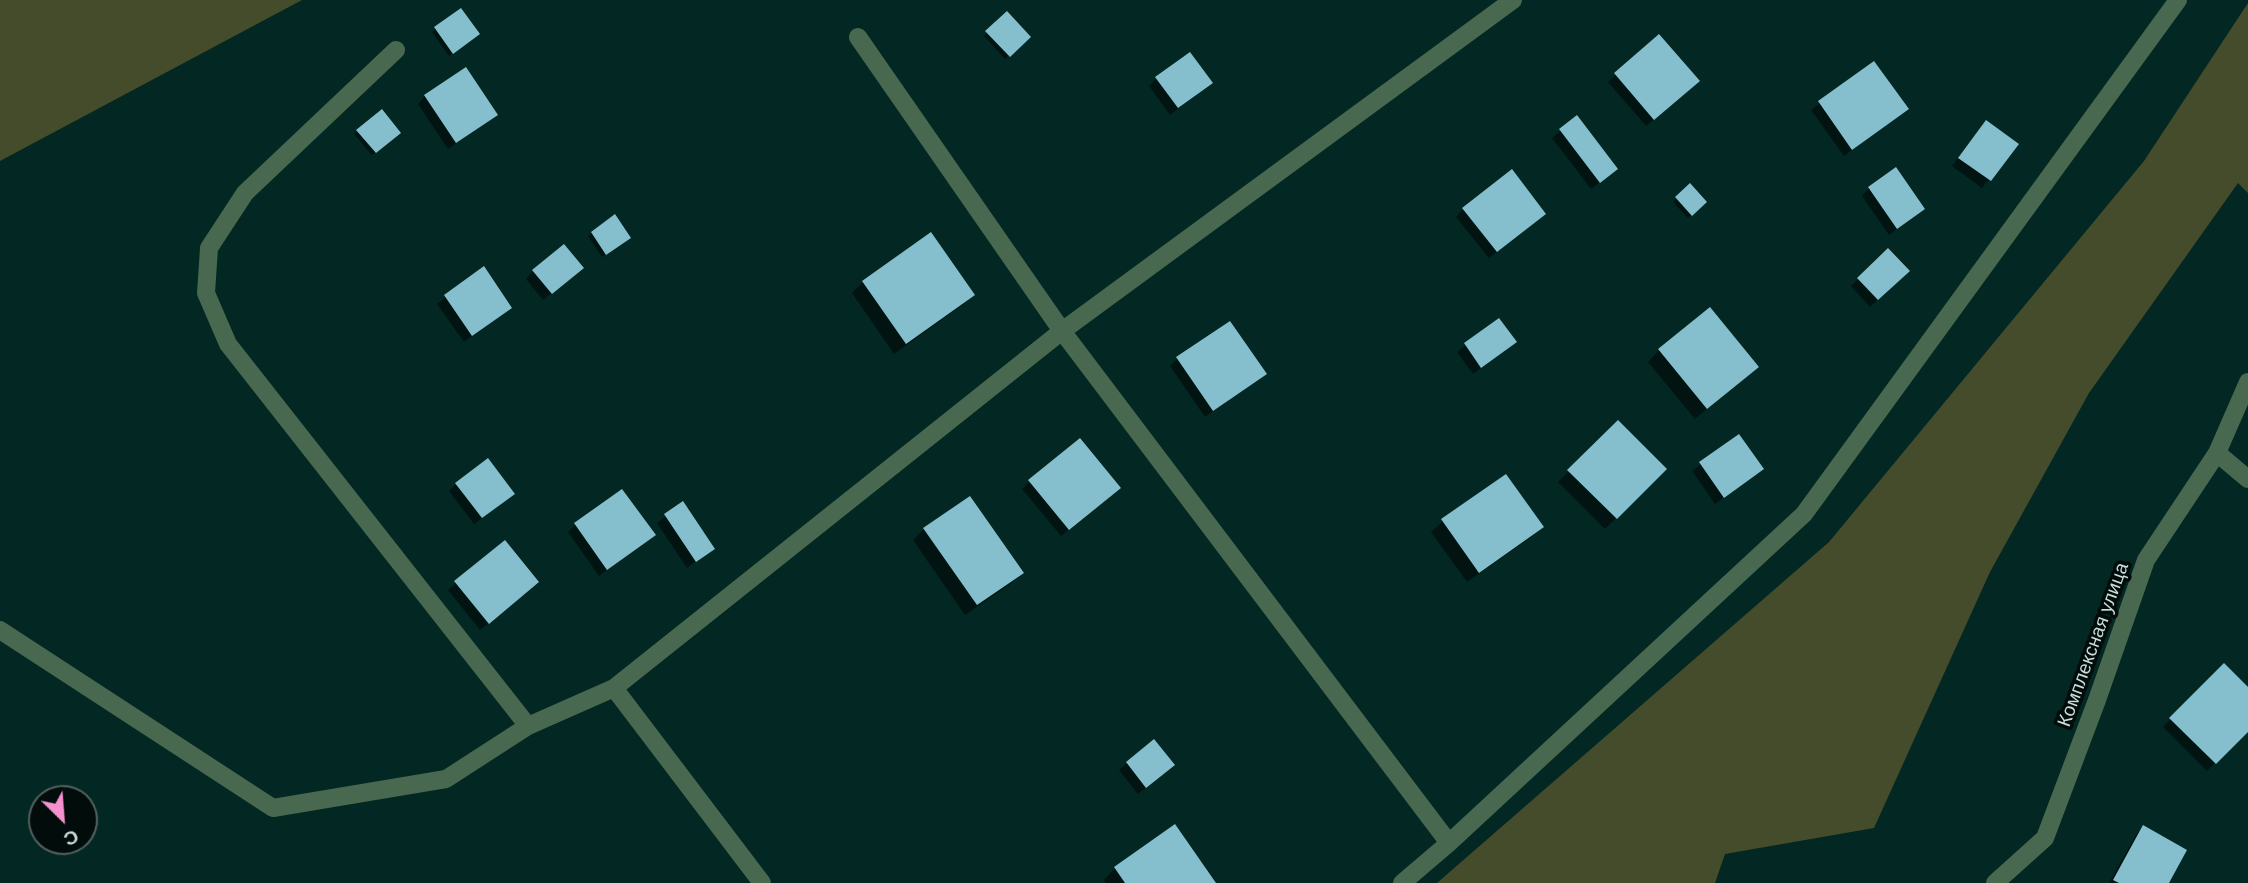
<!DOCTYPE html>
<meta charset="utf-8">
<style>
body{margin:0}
#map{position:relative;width:2248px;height:883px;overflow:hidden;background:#032722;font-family:"DM Sans",sans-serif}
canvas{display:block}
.north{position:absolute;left:28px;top:785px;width:70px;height:70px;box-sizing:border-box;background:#020d0b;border:2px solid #52605e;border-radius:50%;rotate:155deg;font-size:19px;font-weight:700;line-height:28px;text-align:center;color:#cbddda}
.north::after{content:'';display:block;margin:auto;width:24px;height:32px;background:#f790ce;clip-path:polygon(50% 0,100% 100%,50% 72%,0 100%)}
</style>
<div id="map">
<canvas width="2248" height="883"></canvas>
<div class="north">С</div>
</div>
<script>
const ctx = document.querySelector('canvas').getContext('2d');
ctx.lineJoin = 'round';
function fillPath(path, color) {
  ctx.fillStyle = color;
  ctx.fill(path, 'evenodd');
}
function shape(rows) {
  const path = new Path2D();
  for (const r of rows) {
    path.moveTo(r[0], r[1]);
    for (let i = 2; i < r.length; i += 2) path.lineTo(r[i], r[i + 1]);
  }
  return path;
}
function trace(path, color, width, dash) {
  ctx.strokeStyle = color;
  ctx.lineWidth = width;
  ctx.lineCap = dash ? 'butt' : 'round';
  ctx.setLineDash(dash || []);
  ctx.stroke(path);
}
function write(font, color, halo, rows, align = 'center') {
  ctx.font = font + ' "DM Sans",sans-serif';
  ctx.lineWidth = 7;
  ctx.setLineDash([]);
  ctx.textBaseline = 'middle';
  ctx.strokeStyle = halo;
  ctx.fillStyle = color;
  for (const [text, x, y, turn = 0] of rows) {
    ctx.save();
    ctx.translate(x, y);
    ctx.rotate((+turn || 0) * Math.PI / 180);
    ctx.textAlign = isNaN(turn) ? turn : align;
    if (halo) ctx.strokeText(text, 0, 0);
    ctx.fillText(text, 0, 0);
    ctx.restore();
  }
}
fillPath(shape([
 [0,0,302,0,0,161],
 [2248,3,2248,193,2238,183,2089,393,1990,572,1874,828,1725,854,1715,883,1437,883,1829,542,2144,161]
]), '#454c2c');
fillPath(shape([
 [460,11,475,37,449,56,432,32],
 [1007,14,1029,37,1005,59,984,36],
 [1659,37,1690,89,1646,126,1608,82],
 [1874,63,1907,109,1844,156,1811,110],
 [1156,79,1210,83,1170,115,1149,86],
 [425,96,495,115,448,149,418,104],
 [1577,117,1608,176,1591,189,1552,138],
 [1979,130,2016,144,1982,188,1952,166],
 [357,131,395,136,372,155,354,134],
 [1690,186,1705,202,1688,218,1673,202],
 [1869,188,1923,209,1889,235,1862,196],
 [1463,209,1537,221,1489,258,1456,217],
 [615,217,626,241,602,257,588,236],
 [930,235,973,295,961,306,894,354,852,293,863,282],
 [1888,250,1907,271,1870,307,1851,286],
 [483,269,510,307,464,342,437,304],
 [533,271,574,275,543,300,526,279],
 [1499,320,1514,342,1473,374,1457,352],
 [1659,350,1757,367,1695,419,1648,362],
 [1178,358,1264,374,1205,417,1170,366],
 [1618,422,1665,469,1605,529,1558,482],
 [1738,436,1762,469,1715,504,1692,471],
 [1030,481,1111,495,1061,536,1022,489],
 [456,484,513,494,474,524,449,491],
 [682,504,712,549,687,568,657,523],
 [1443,521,1541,527,1530,538,1467,582,1431,532],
 [575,525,653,535,599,576,568,532],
 [924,529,1022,573,1010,584,965,615,913,540],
 [505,542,530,589,480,630,448,590],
 [2224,666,2248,689,2248,729,2207,771,2163,727],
 [1154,741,1165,772,1138,794,1119,770],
 [1175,826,1214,883,1106,883,1104,880,1115,868],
 [2143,827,2167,883,2109,883,2136,835]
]), '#0007');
fillPath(shape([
 [461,8,480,34,453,54,434,27],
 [1007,11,1031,37,1010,57,985,31],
 [1659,34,1700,81,1654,120,1614,73],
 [1190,52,1213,83,1178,108,1155,77],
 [1874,61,1909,109,1852,150,1818,101],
 [466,67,498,115,456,143,424,95],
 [382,109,401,133,376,153,356,130],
 [1577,115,1618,169,1600,183,1559,129],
 [1986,120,2019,144,1991,181,1958,158],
 [1896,167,1925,209,1897,229,1868,187],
 [1512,169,1546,214,1497,252,1462,208],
 [1690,183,1707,202,1692,216,1675,197],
 [615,214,631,238,606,255,591,232],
 [931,232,975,295,906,344,862,281],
 [564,244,584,268,552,294,532,270],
 [1888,248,1910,271,1878,300,1857,278],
 [484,266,512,308,472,336,444,295],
 [1710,307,1759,367,1707,409,1658,349],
 [1499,318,1517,342,1481,368,1464,343],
 [1230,321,1267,374,1213,411,1176,357],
 [1618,420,1667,469,1617,519,1567,470],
 [1739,434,1764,469,1724,498,1699,462],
 [1080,438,1121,488,1069,530,1028,480],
 [488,458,515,494,482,518,455,483],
 [1506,474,1544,527,1479,573,1441,519],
 [622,489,656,535,607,570,574,523],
 [970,496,1024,573,977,605,923,528],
 [683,501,715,549,696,562,664,514],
 [505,540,539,582,489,624,454,581],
 [2224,663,2248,687,2248,732,2216,764,2169,718],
 [1154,739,1175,765,1146,788,1126,762],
 [1175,824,1216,883,1125,883,1114,867],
 [2143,825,2187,850,2169,883,2119,883,2113,880]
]), '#85bfcd');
trace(shape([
 [858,37,1062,331,1449,843],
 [396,50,245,193,209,248,206,293,228,344,528,726],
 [2217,453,2248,382],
 [0,630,273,808,446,779,528,726,614,688,1062,331,1513,0],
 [614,688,762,883],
 [1402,883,1449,843,1804,514,2178,0],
 [1995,883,2045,838,2097,700,2146,560,2217,453,2248,479]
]), '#48694f', 18);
write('19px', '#cbddda', '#020d0b', [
 ["Комплексная улица",2094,645,-70]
]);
</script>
